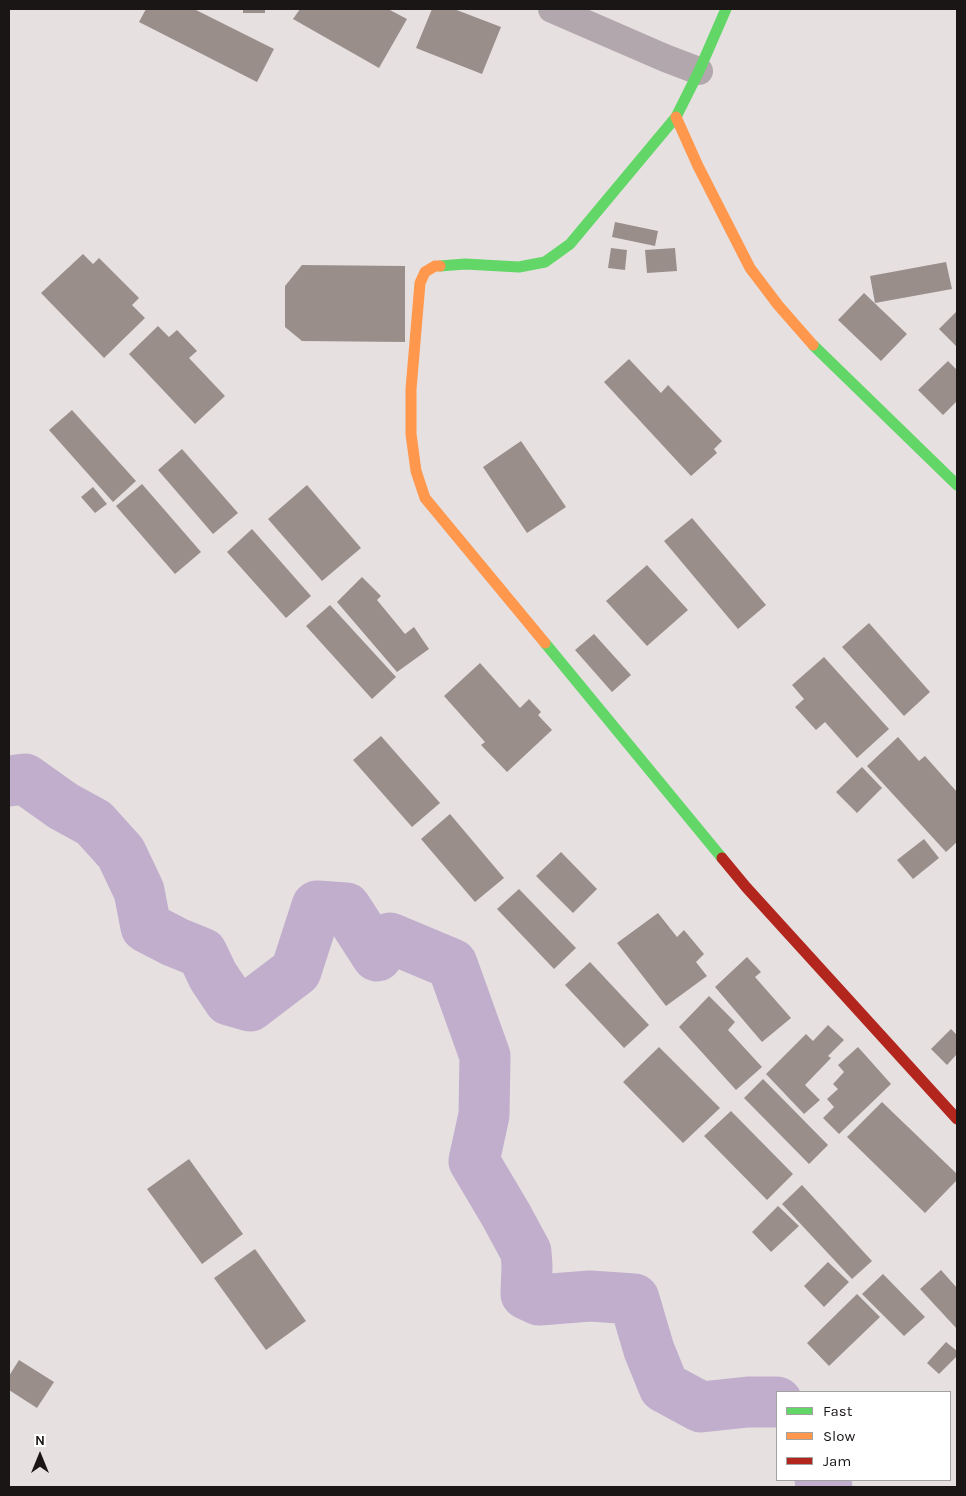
<!DOCTYPE html>
<style>
body{margin:0}
#map{position:relative;width:966px;height:1496px;overflow:hidden;background:#e6e0e0;font-family:Karla,sans-serif}
canvas{display:block}
.frame{position:absolute;inset:0;border:10px solid #1a1616;pointer-events:none}
.legend{position:absolute;left:776px;top:1391px;width:175px;height:90px;box-sizing:border-box;background:#fff;border:1px solid #a3a2a2;margin:0;padding:6px 9px;list-style:none;font-size:15px;color:#1a1616}
.legend li{display:flex;align-items:center;gap:10px;height:25px}
.legend b{width:25px;border:1px solid #a3a2a2}
.north{position:absolute;left:15px;top:1431px;width:50px;height:50px;-webkit-text-stroke:4px #fff;paint-order:stroke;rotate:0deg;font-size:14px;font-weight:700;line-height:20px;text-align:center;color:#1a1616}
.north::after{content:'';display:block;margin:auto;width:18px;height:22px;background:#1a1616;clip-path:polygon(50% 0,100% 100%,50% 72%,0 100%)}
</style>
<div id="map">
<canvas width="966" height="1496"></canvas>
<div class="frame"></div>
<ul class="legend">
<li><b style="height:6px;background:#63d668"></b>Fast</li>
<li><b style="height:6px;background:#ff974d"></b>Slow</li>
<li><b style="height:6px;background:#b3261e"></b>Jam</li>
</ul>
<div class="north">N</div>
</div>
<script>
const ctx = document.querySelector('canvas').getContext('2d');
ctx.lineJoin = 'round';
function shape(rows) {
  const path = new Path2D();
  for (const r of rows) {
    path.moveTo(r[0], r[1]);
    for (let i = 2; i < r.length; i += 2) path.lineTo(r[i], r[i + 1]);
  }
  return path;
}
function trace(path, color, width, dash) {
  ctx.strokeStyle = color;
  ctx.lineWidth = width;
  ctx.lineCap = dash ? 'butt' : 'round';
  ctx.setLineDash(dash || []);
  ctx.stroke(path);
}
function fillPath(path, color) {
  ctx.fillStyle = color;
  ctx.fill(path, 'evenodd');
}
trace(shape([
 [9,781,25,779,63,806,94,823,121,853,139,891,146,927,175,942,202,953,213,976,229,1000,250,1006,296,971,317,906,346,908,377,956,390,938,452,964,485,1056,484,1115,474,1161,506,1215,526,1252,527,1266,526,1294,539,1300,590,1296,634,1299,649,1350,664,1387,701,1407,748,1402,777,1402],
 [820,1480,827,1487]
]), '#c0aecc', 51);
fillPath(shape([
 [146,9,194,9,274,49,257,82,139,22],
 [243,9,265,9,265,13,243,13],
 [300,9,388,9,407,19,379,68,293,19],
 [432,9,454,9,501,27,482,74,416,48],
 [615,222,658,231,655,246,612,237],
 [611,248,627,250,625,270,608,268],
 [675,248,677,271,647,273,645,250],
 [83,254,93,264,99,258,139,298,132,305,145,318,104,358,41,293],
 [946,262,952,289,875,303,870,276],
 [302,265,405,266,405,342,302,341,285,327,285,286],
 [864,293,907,334,881,361,838,320],
 [957,311,957,347,939,329],
 [158,326,169,337,177,330,197,351,189,358,225,396,195,424,129,354],
 [629,359,661,393,668,385,722,441,714,449,717,453,691,476,604,382],
 [948,361,957,370,957,401,943,415,918,390],
 [72,410,136,481,113,502,49,430],
 [521,441,566,507,527,533,483,467],
 [182,449,238,513,213,534,158,470],
 [142,484,201,552,175,574,116,506],
 [307,485,361,548,322,581,268,519],
 [93,487,107,504,95,513,81,497],
 [692,518,766,605,738,629,664,541],
 [252,529,311,596,286,618,227,552],
 [647,565,688,610,647,646,606,601],
 [362,577,381,596,377,600,405,634,414,627,429,649,397,672,337,602],
 [330,605,396,677,372,699,306,626],
 [869,623,930,692,904,716,842,647],
 [594,634,631,675,612,692,575,650],
 [824,657,889,729,857,758,825,722,816,730,795,707,804,699,792,685],
 [480,663,520,708,529,699,541,712,538,715,552,730,507,772,481,745,485,742,444,696],
 [381,736,440,803,412,827,353,760],
 [898,737,919,761,925,756,957,792,957,842,946,852,867,766],
 [862,767,882,788,857,813,836,792],
 [450,814,504,878,475,902,421,839],
 [924,839,939,858,913,879,897,860],
 [561,852,597,889,573,913,536,876],
 [519,889,576,948,554,969,497,909],
 [658,913,677,937,684,930,704,954,696,962,707,976,666,1006,617,943],
 [747,957,761,972,755,977,791,1018,762,1042,715,987],
 [590,962,649,1025,624,1048,565,985],
 [709,996,735,1022,728,1030,762,1067,736,1090,679,1027],
 [828,1025,844,1040,828,1056,831,1058,805,1085,820,1100,804,1114,766,1074,806,1034,813,1041],
 [951,1029,957,1035,957,1054,947,1065,931,1049],
 [659,1047,720,1108,683,1143,623,1082],
 [858,1047,891,1084,839,1134,823,1118,834,1107,827,1099,838,1089,833,1084,844,1072,838,1065],
 [763,1079,828,1145,809,1164,744,1098],
 [882,1102,957,1174,957,1180,925,1213,847,1137],
 [731,1111,793,1174,767,1200,704,1136],
 [189,1159,243,1234,202,1264,147,1189],
 [802,1185,872,1261,852,1279,782,1204],
 [778,1206,799,1226,771,1252,752,1232],
 [255,1249,306,1321,266,1350,214,1278],
 [828,1262,849,1282,824,1307,804,1286],
 [941,1270,957,1288,957,1329,920,1289],
 [883,1274,925,1317,904,1336,862,1294],
 [857,1294,880,1317,829,1366,807,1343],
 [946,1342,957,1351,957,1356,939,1374,927,1363],
 [19,1360,54,1382,37,1408,9,1390,9,1376]
]), '#998e8a');
trace(shape([
 [552,9,665,58,699,71]
]), '#b2a7ad', 28);
trace(shape([
 [440,266,465,264,519,267,545,262,570,244,676,117,699,71,726,9],
 [813,345,957,485],
 [545,643,722,858]
]), '#63d668', 11);
trace(shape([
 [676,117,698,166,750,268,778,305,813,345],
 [440,266,435,266,425,272,420,283,411,389,411,434,416,471,425,498,545,643]
]), '#ff974d', 11);
trace(shape([
 [722,858,746,887,957,1119]
]), '#b3261e', 11);
</script>
